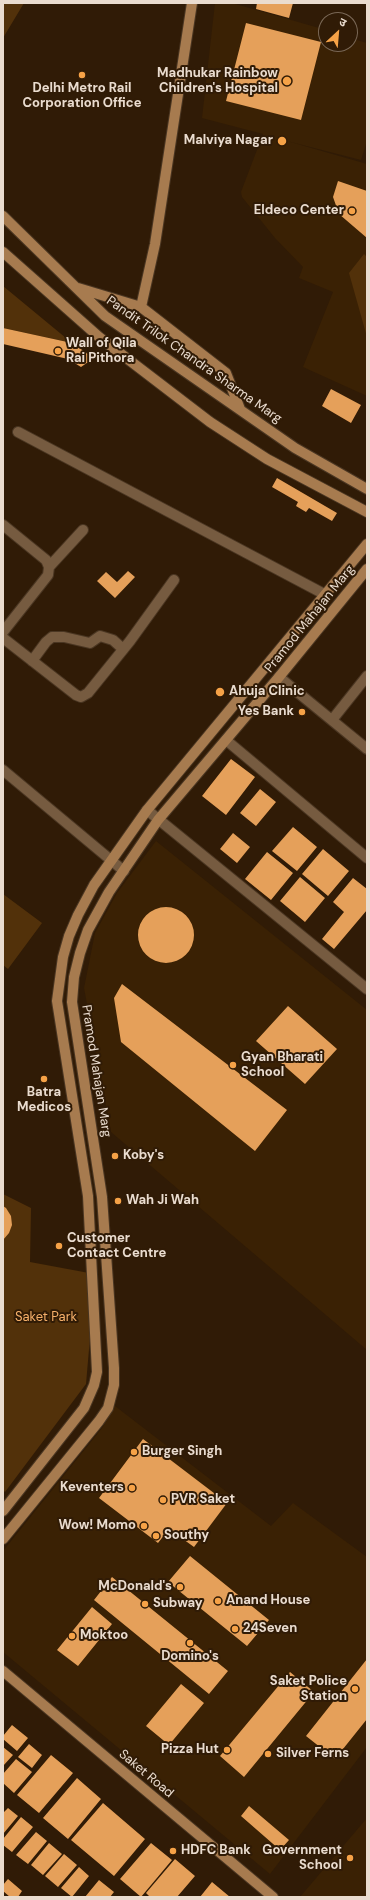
<!DOCTYPE html>
<meta charset="utf-8">
<style>
body{margin:0}
#map{position:relative;width:370px;height:1900px;overflow:hidden;background:#301b06;font-family:"DM Sans","Noto Sans Devanagari",sans-serif}
canvas{display:block}
.frame{position:absolute;inset:0;border:4px solid #eadccf;pointer-events:none}
.north{position:absolute;left:318px;top:12px;width:40px;height:40px;box-sizing:border-box;background:#301b06;border:1px solid #7a6856;border-radius:50%;rotate:26deg;font-size:11px;font-weight:700;line-height:16px;text-align:center;color:#eadccf}
.north::after{content:'';display:block;margin:auto;width:14px;height:18px;background:#f6a247;clip-path:polygon(50% 0,100% 100%,50% 72%,0 100%)}
</style>
<div id="map">
<canvas width="370" height="1900"></canvas>
<div class="frame"></div>
<div class="north">उ</div>
</div>
<script>
const ctx = document.querySelector('canvas').getContext('2d');
ctx.lineJoin = 'round';
function fillPath(path, color) {
  ctx.fillStyle = color;
  ctx.fill(path, 'evenodd');
}
function shape(rows) {
  const path = new Path2D();
  for (const r of rows) {
    if (r.length === 3) {
      path.moveTo(r[0] + r[2], r[1]);
      path.arc(r[0], r[1], r[2], 0, 2 * Math.PI);
      continue;
    }
    path.moveTo(r[0], r[1]);
    for (let i = 2; i < r.length; i += 2) path.lineTo(r[i], r[i + 1]);
  }
  return path;
}
function trace(path, color, width, dash) {
  ctx.strokeStyle = color;
  ctx.lineWidth = width;
  ctx.lineCap = dash ? 'butt' : 'round';
  ctx.setLineDash(dash || []);
  ctx.stroke(path);
}
function write(font, color, halo, rows, align = 'center') {
  ctx.font = font + ' "DM Sans",sans-serif';
  ctx.lineWidth = 4;
  ctx.setLineDash([]);
  ctx.textBaseline = 'middle';
  ctx.strokeStyle = halo;
  ctx.fillStyle = color;
  for (const [text, x, y, turn = 0] of rows) {
    ctx.save();
    ctx.translate(x, y);
    ctx.rotate((+turn || 0) * Math.PI / 180);
    ctx.textAlign = isNaN(turn) ? turn : align;
    if (halo) ctx.strokeText(text, 0, 0);
    ctx.fillText(text, 0, 0);
    ctx.restore();
  }
}
fillPath(shape([
 [215,3,232,3,326,30,326,44,350,44,350,38,367,43,367,141,361,160,287,141,367,164,367,396,303,367,333,292,299,278,303,267,275,238,242,197,241,192,263,134,202,118],
 [156,841,367,1010,367,1350,111,1132,84,988,95,933,117,893],
 [115,1406,271,1526,293,1503,367,1557,367,1747,270,1874,3,1652,3,1551,102,1428],
 [367,1818,367,1897,300,1897]
]), '#3a2104');
fillPath(shape([
 [3,3,24,3,3,38],
 [364,254,367,257,367,337,349,273],
 [3,286,72,343,3,328],
 [3,894,42,923,8,969,3,965],
 [3,1194,31,1208,30,1262,89,1273,91,1326,86,1384,5,1492,3,1490]
]), '#52310a');
fillPath(shape([
 [257,3,293,3,289,18,256,9],
 [246,23,321,42,301,120,226,101],
 [338,181,367,191,367,238,339,214,333,197],
 [3,328,72,343,94,358,81,367,68,359,3,344],
 [331,389,361,405,351,423,322,406],
 [277,478,337,513,332,521,309,508,306,512,296,506,298,502,272,487],
 [128,571,135,577,115,598,97,581,106,572,117,582],
 [231,759,255,777,226,815,202,796],
 [260,789,276,802,256,826,240,813],
 [293,827,317,847,297,871,272,851],
 [233,833,250,847,237,863,220,849],
 [323,849,349,871,328,896,302,874],
 [267,852,293,873,271,900,245,879],
 [300,877,325,898,305,922,280,901],
 [353,878,367,889,367,910,334,949,322,939,344,912,333,902],
 [166,935,28],
 [122,984,287,1110,255,1151,121,1042,114,998],
 [288,1006,337,1049,305,1084,256,1041],
 [3,1206,6,1208,11,1216,12,1225,9,1233,3,1240],
 [143,1439,227,1503,194,1547,169,1529,158,1543,99,1498],
 [190,1556,269,1620,247,1646,168,1582],
 [112,1577,228,1671,209,1694,94,1600],
 [92,1607,112,1624,78,1666,57,1650],
 [367,1659,367,1719,335,1759,306,1736],
 [290,1672,314,1692,244,1777,220,1756],
 [181,1684,204,1703,169,1745,146,1726],
 [12,1725,28,1738,17,1751,3,1739,3,1736],
 [29,1744,42,1755,32,1768,18,1757],
 [3,1747,13,1755,3,1766],
 [51,1755,73,1773,39,1813,17,1795],
 [16,1759,32,1772,14,1793,3,1783,3,1774],
 [77,1778,101,1799,68,1839,43,1818],
 [103,1803,145,1839,114,1876,71,1840],
 [249,1806,289,1840,280,1850,241,1816],
 [8,1808,18,1816,3,1834,3,1813],
 [21,1817,33,1827,12,1852,3,1845,3,1839],
 [36,1832,47,1841,28,1864,16,1855],
 [49,1843,62,1854,43,1875,31,1865],
 [151,1843,172,1860,141,1897,120,1879],
 [64,1854,77,1865,58,1887,45,1876],
 [175,1859,195,1876,177,1897,150,1897,146,1893],
 [79,1867,89,1876,72,1897,61,1888],
 [8,1879,22,1891,18,1897,10,1897,3,1891,3,1885],
 [99,1880,114,1892,110,1897,85,1897],
 [212,1882,230,1897,200,1897]
]), '#e5a05a');
const street = shape([
 [18,432,326,595],
 [3,525,46,560,49,567,48,575,3,632],
 [49,567,83,530],
 [3,638,76,695,81,697,88,693,130,641,174,580],
 [32,661,46,642,52,637,64,637,90,643,100,636,113,640,123,649],
 [279,677,367,749],
 [332,720,367,676],
 [226,740,367,858],
 [3,770,124,871],
 [147,810,367,989]
]);
const secondary = shape([
 [3,216,105,316,295,448,367,489],
 [3,252,99,337,210,422,267,459,367,512],
 [78,288,141,307,226,373,240,409],
 [141,307,155,244,192,3],
 [3,1511,84,1408,94,1385,97,1372,88,1196,57,1001,63,957,69,936,78,915,94,885,147,810,367,544],
 [3,1539,99,1421,108,1408,114,1385,114,1368,102,1197,72,1002,74,977,80,953,88,930,109,892,158,820,279,677,367,569],
 [3,1671,273,1897]
]);
trace(street, '#4a3622', 12);
trace(secondary, '#4a3622', 12);
trace(street, '#765b40', 10);
trace(secondary, '#a77b4f', 10);
for (const [x, y, r, color] of [
 [82,75,4,"#f6a247"],
 [287,81,5,"#f6a247"],
 [282,141,5,"#f6a247"],
 [352,211,4,"#f6a247"],
 [58,351,4,"#f6a247"],
 [220,692,5,"#f6a247"],
 [302,712,4,"#f6a247"],
 [233,1065,4,"#f6a247"],
 [44,1079,4,"#f6a247"],
 [115,1156,4,"#f6a247"],
 [118,1201,4,"#f6a247"],
 [59,1246,4,"#f6a247"],
 [134,1452,4,"#f6a247"],
 [132,1488,4,"#f6a247"],
 [163,1500,4,"#f6a247"],
 [144,1526,4,"#f6a247"],
 [156,1536,4,"#f6a247"],
 [180,1587,4,"#f6a247"],
 [218,1601,4,"#f6a247"],
 [145,1604,4,"#f6a247"],
 [235,1629,4,"#f6a247"],
 [72,1636,4,"#f6a247"],
 [190,1643,4,"#f6a247"],
 [355,1689,4,"#f6a247"],
 [227,1750,4,"#f6a247"],
 [268,1754,4,"#f6a247"],
 [173,1851,4,"#f6a247"],
 [350,1858,4,"#f6a247"]
]) {
  const dot = new Path2D();
  dot.arc(x, y, r, 0, 2 * Math.PI);
  ctx.fillStyle = color;
  ctx.fill(dot);
  trace(dot, '#301b06', 1.5);
}
write('bold 13px', '#eadccf', '#301b06', [
 ["Madhukar Rainbow",278,74,"right"],
 ["Children's Hospital",278,89,"right"],
 ["Delhi Metro Rail",82,89,"center"],
 ["Corporation Office",82,104,"center"],
 ["Malviya Nagar",273,141,"right"],
 ["Eldeco Center",344,211,"right"],
 ["Wall of Qila",66,344],
 ["Rai Pithora",66,359],
 ["Ahuja Clinic",229,692],
 ["Yes Bank",294,712,"right"],
 ["Gyan Bharati",241,1058],
 ["School",241,1073],
 ["Batra",44,1093,"center"],
 ["Medicos",44,1108,"center"],
 ["Koby's",123,1156],
 ["Wah Ji Wah",126,1201],
 ["Customer",67,1239],
 ["Contact Centre",67,1254],
 ["Burger Singh",142,1452],
 ["Keventers",124,1488,"right"],
 ["PVR Saket",171,1500],
 ["Wow! Momo",136,1526,"right"],
 ["Southy",164,1536],
 ["McDonald's",172,1587,"right"],
 ["Anand House",226,1601],
 ["Subway",153,1604],
 ["24Seven",243,1629],
 ["Moktoo",80,1636],
 ["Domino's",190,1657,"center"],
 ["Saket Police",347,1682,"right"],
 ["Station",347,1697,"right"],
 ["Pizza Hut",219,1750,"right"],
 ["Silver Ferns",276,1754],
 ["HDFC Bank",181,1851],
 ["Government",342,1851,"right"],
 ["School",342,1866,"right"]
], 'left');
write('13px', '#eadccf', '#301b06', [
 ["Pandit Trilok Chandra Sharma Marg",194,360,35],
 ["Pramod Mahajan Marg",310,619,-51],
 ["Pramod Mahajan Marg",96,1071,81],
 ["Saket Road",146,1774,40]
]);
write('13px', '#f6b06a', '#301b06', [
 ["Saket Park",46,1318]
]);
</script>
